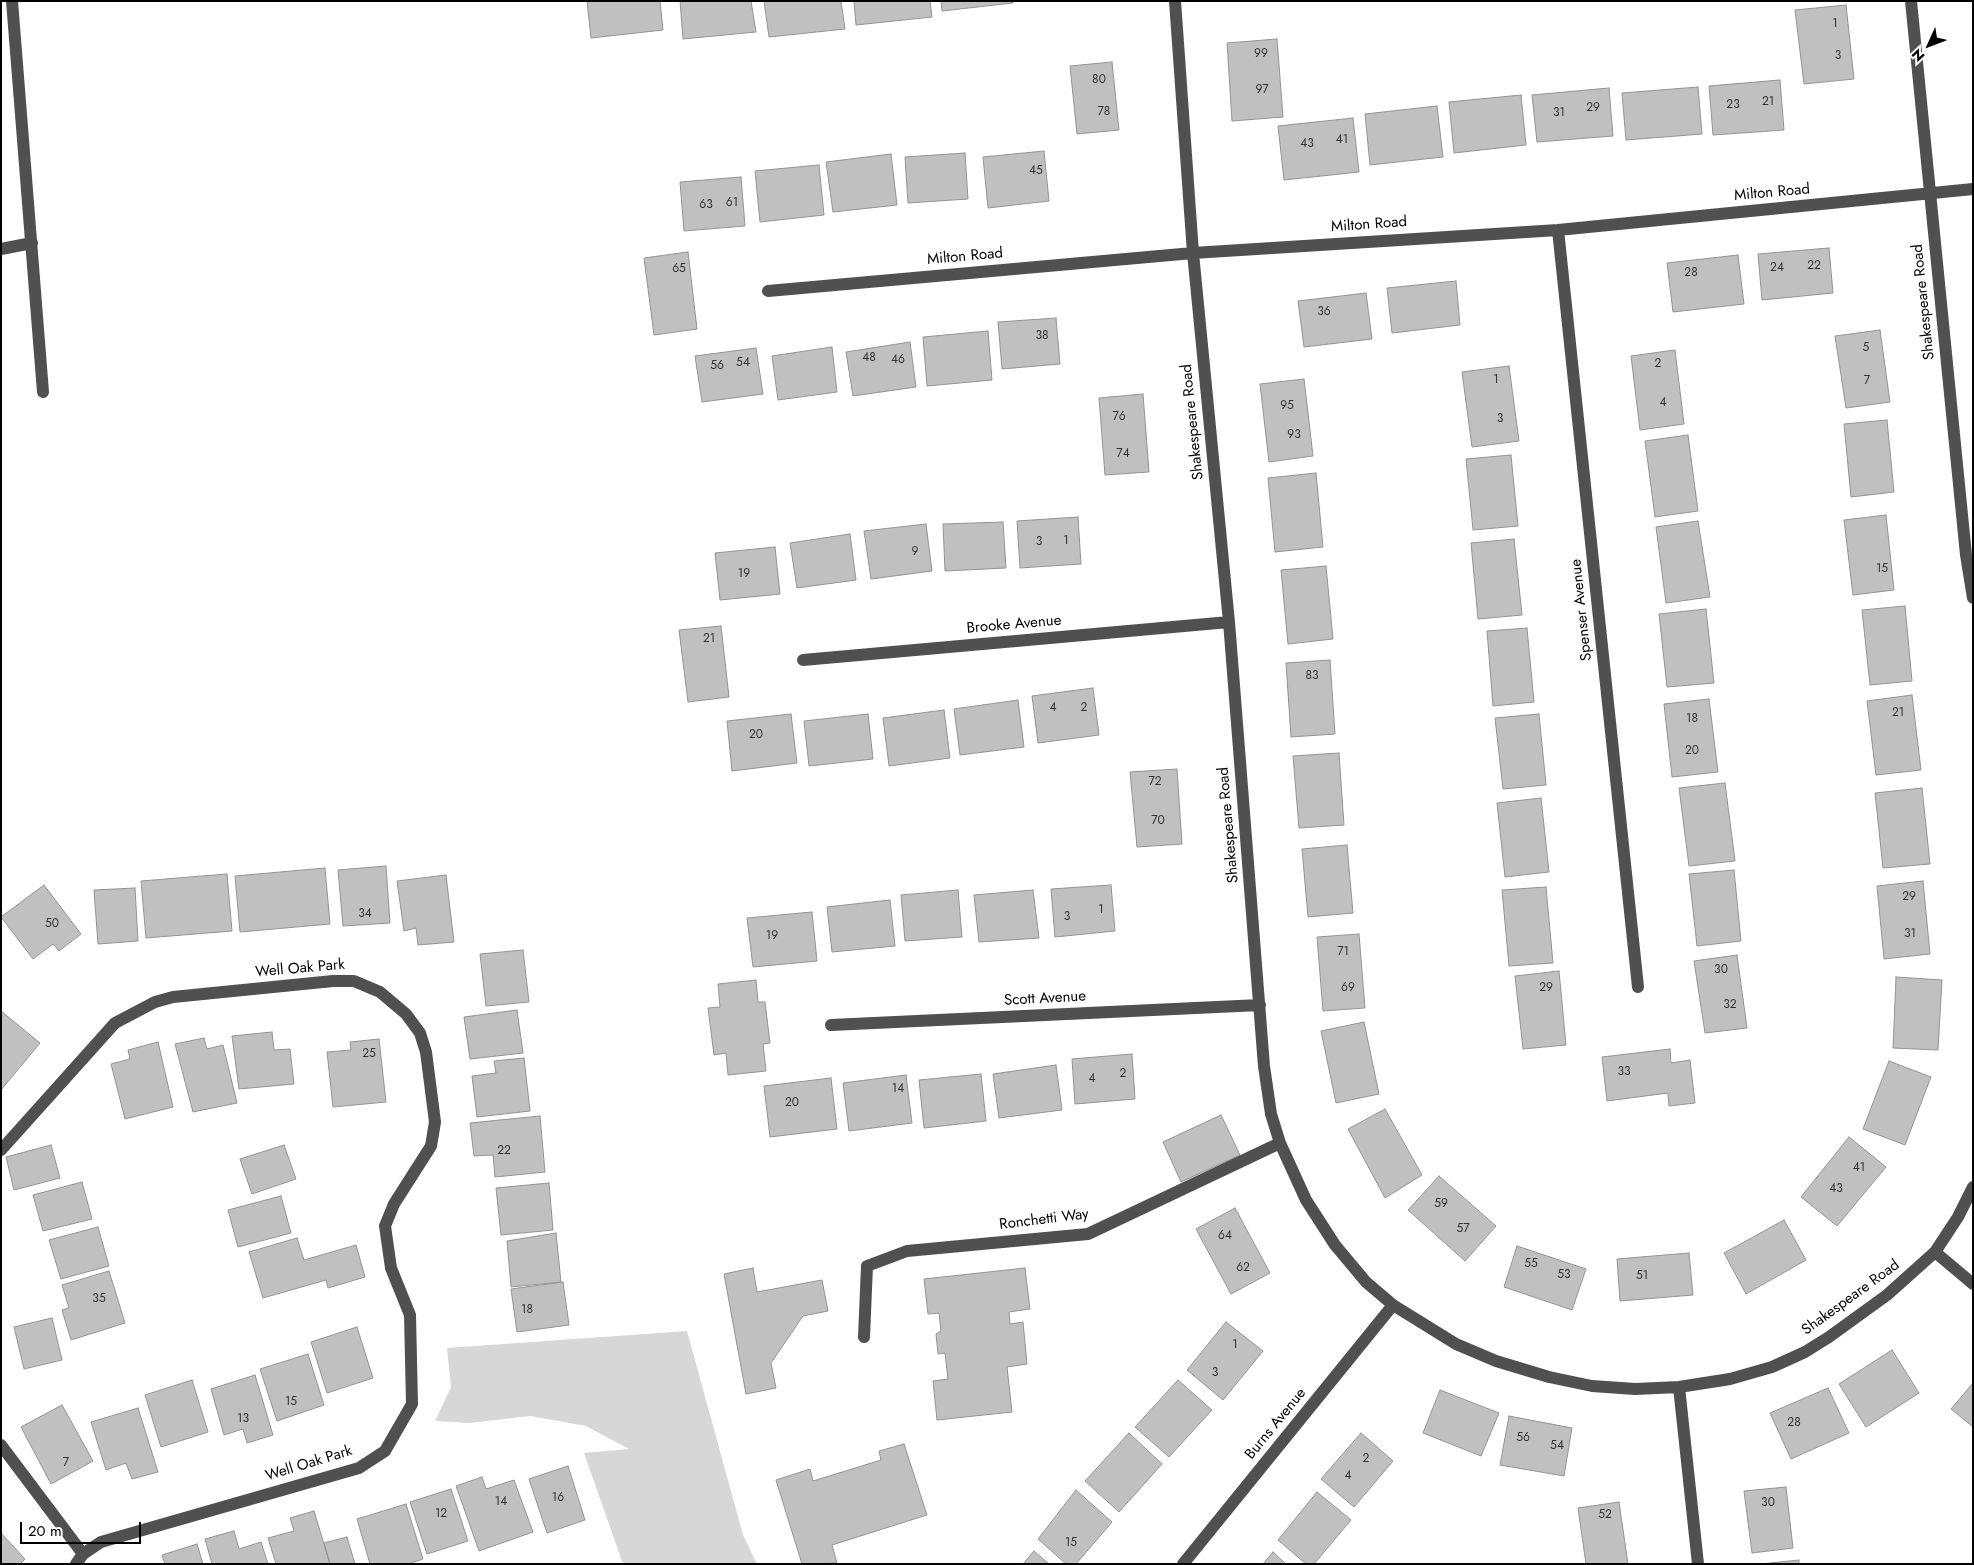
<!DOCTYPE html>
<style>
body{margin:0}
#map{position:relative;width:1974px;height:1565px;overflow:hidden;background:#fff;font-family:Jost,sans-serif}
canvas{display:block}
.frame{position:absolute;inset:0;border:2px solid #000;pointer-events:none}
.north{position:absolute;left:1904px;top:20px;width:50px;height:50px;-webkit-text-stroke:4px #fff;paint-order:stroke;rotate:227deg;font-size:14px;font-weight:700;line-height:20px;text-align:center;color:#000}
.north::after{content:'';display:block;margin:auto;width:18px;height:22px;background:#000;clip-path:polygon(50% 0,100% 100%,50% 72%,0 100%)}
.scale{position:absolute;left:20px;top:1522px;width:121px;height:22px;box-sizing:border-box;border:2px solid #000;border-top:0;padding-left:6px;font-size:15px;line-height:18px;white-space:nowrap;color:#000;-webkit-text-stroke:4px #fff;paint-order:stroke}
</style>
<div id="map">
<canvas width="1974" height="1565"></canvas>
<div class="frame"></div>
<div class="north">N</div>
<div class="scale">20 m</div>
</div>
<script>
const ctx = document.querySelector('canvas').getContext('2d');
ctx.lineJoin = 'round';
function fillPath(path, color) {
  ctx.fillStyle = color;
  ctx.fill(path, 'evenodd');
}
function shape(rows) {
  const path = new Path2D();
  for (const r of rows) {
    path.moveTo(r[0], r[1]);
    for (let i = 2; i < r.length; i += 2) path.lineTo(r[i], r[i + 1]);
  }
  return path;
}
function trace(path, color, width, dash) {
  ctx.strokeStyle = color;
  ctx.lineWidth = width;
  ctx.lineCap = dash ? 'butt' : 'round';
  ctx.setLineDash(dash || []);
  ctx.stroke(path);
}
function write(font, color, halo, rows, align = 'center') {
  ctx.font = font + ' Jost,sans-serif';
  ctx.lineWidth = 4.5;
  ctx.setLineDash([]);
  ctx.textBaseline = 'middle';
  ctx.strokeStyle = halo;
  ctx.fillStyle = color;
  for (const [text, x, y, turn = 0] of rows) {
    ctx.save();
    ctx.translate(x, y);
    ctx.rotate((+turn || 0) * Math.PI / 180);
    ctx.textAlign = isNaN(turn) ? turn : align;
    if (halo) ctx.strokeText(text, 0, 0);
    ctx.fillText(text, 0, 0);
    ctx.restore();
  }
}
fillPath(shape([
 [687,1331,743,1535,757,1564,623,1564,584,1453,629,1449,586,1426,530,1416,470,1423,435,1421,451,1387,447,1348]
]), '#d7d7d7');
const building = shape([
 [587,1,660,1,663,30,591,38,587,1],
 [680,1,751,1,756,32,683,39,680,1],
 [764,1,841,1,845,29,769,37,764,1],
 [854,1,930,1,932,17,856,25,854,1],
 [941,1,1013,1,1013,3,942,11,941,1],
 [1846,5,1854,79,1804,84,1795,10,1846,5],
 [1277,39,1283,117,1232,121,1227,43,1277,39],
 [1112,62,1119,130,1077,134,1070,66,1112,62],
 [1780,80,1784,130,1713,135,1709,86,1780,80],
 [1698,87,1702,134,1626,140,1622,93,1698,87],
 [1609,88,1613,136,1537,142,1532,95,1609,88],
 [1521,95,1526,145,1454,153,1449,102,1521,95],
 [1437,106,1443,157,1370,165,1365,114,1437,106],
 [1353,118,1359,172,1284,180,1278,126,1353,118],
 [1044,151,1049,201,988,208,983,157,1044,151],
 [965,153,968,199,908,203,905,157,965,153],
 [891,154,897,205,833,212,826,162,891,154],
 [819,165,824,215,760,222,755,171,819,165],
 [741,177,745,226,684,231,680,182,741,177],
 [1829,248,1833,293,1762,300,1758,254,1829,248],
 [688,252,697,329,654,335,644,258,688,252],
 [1738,255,1744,304,1673,312,1667,263,1738,255],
 [1456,281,1460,325,1392,333,1387,288,1456,281],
 [1366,293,1372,339,1304,347,1298,301,1366,293],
 [1056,318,1060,364,1002,369,998,322,1056,318],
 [1880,330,1890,402,1846,408,1835,336,1880,330],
 [988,331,992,380,927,386,923,337,988,331],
 [910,342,916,387,853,396,846,352,910,342],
 [832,347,837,392,778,400,772,356,832,347],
 [756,348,763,394,702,402,695,356,756,348],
 [1675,350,1684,424,1640,430,1631,356,1675,350],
 [1509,366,1519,441,1472,447,1462,372,1509,366],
 [1304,379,1313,456,1269,462,1260,384,1304,379],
 [1143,394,1149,472,1105,475,1099,398,1143,394],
 [1887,420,1894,492,1851,497,1844,424,1887,420],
 [1688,435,1698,511,1655,517,1645,441,1688,435],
 [1511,455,1518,526,1473,530,1466,459,1511,455],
 [1316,473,1323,547,1275,552,1268,478,1316,473],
 [1886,515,1894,590,1853,595,1844,520,1886,515],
 [1078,517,1081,564,1020,568,1017,521,1078,517],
 [1698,521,1710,597,1666,603,1656,527,1698,521],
 [1003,522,1006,568,945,571,943,524,1003,522],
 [926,524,932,571,871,579,864,531,926,524],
 [850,534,856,580,797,588,790,543,850,534],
 [1514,539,1522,615,1478,619,1471,543,1514,539],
 [775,547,780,594,720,600,715,553,775,547],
 [1326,566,1333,639,1288,644,1281,570,1326,566],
 [1905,606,1912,681,1870,685,1862,610,1905,606],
 [1706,609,1714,683,1667,687,1659,614,1706,609],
 [721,626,729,697,688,702,679,630,721,626],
 [1527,628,1534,702,1493,706,1487,631,1527,628],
 [1330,660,1335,734,1291,737,1286,663,1330,660],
 [1093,688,1099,735,1038,743,1032,696,1093,688],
 [1912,695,1921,770,1876,775,1867,701,1912,695],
 [1709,699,1718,772,1672,777,1664,704,1709,699],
 [1018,700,1024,747,960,755,954,709,1018,700],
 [944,710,950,758,889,766,883,718,944,710],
 [791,714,797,763,732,771,727,721,791,714],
 [868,714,873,759,809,766,804,721,868,714],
 [1539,714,1546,785,1503,789,1495,718,1539,714],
 [1339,753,1344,825,1299,828,1293,756,1339,753],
 [1177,769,1182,844,1137,847,1130,772,1177,769],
 [1725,783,1735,861,1689,866,1679,788,1725,783],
 [1922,788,1930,864,1883,868,1875,793,1922,788],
 [1541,798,1549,872,1505,877,1497,803,1541,798],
 [1347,845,1353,913,1308,917,1302,849,1347,845],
 [386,866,390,923,343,926,338,870,386,866],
 [325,868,330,924,240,932,235,876,325,868],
 [1734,870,1741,941,1697,946,1689,874,1734,870],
 [227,874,232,931,146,938,141,881,227,874],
 [446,875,454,942,418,945,416,928,404,931,397,881,446,875],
 [1923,881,1930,954,1884,959,1877,886,1923,881],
 [44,885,81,934,59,951,53,944,33,959,1,917,44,885],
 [1111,885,1115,931,1055,937,1051,889,1111,885],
 [1546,887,1553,963,1509,966,1502,890,1546,887],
 [135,888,138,941,98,944,94,890,135,888],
 [958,890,962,937,905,941,901,895,958,890],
 [1033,890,1039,938,979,942,974,895,1033,890],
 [890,900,895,946,832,952,827,907,890,900],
 [812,912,817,961,753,967,747,918,812,912],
 [1359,934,1365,1008,1323,1011,1317,937,1359,934],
 [523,950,529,1002,486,1006,480,954,523,950],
 [1737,955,1747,1028,1705,1033,1694,961,1737,955],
 [1559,971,1566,1045,1523,1049,1515,976,1559,971],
 [1896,977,1942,980,1938,1050,1893,1048,1896,977],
 [756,980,758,1002,765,1002,770,1043,763,1044,766,1071,728,1075,726,1053,714,1055,708,1008,720,1007,718,984,756,980],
 [517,1010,523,1053,470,1059,464,1017,517,1010],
 [1,1011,40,1043,1,1090,1,1011],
 [1364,1022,1379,1094,1336,1103,1321,1031,1364,1022],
 [272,1032,274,1050,290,1049,294,1084,239,1089,232,1036,272,1032],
 [204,1038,207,1049,223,1045,237,1103,193,1112,175,1044,204,1038],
 [379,1039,386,1102,333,1107,327,1052,351,1050,350,1042,379,1039],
 [158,1042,173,1107,125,1119,111,1064,130,1059,128,1050,158,1042],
 [1670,1049,1671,1063,1690,1060,1695,1103,1669,1106,1668,1093,1607,1101,1602,1057,1670,1049],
 [1132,1054,1135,1099,1075,1104,1072,1059,1132,1054],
 [524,1058,530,1111,477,1117,472,1076,496,1073,494,1061,524,1058],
 [1889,1061,1931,1077,1905,1145,1863,1129,1889,1061],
 [1056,1065,1062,1110,999,1118,993,1074,1056,1065],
 [981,1074,986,1121,924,1128,919,1080,981,1074],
 [906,1075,912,1123,849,1131,843,1083,906,1075],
 [831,1078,837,1129,770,1137,764,1086,831,1078],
 [1385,1109,1422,1175,1385,1198,1348,1129,1385,1109],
 [1221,1115,1240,1155,1181,1182,1163,1142,1221,1115],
 [540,1116,545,1172,495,1177,493,1155,474,1156,470,1123,540,1116],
 [1849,1137,1886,1167,1837,1226,1801,1197,1849,1137],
 [51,1145,60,1178,14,1190,6,1157,51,1145],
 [284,1145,296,1179,252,1194,240,1159,284,1145],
 [1439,1176,1496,1226,1465,1261,1408,1210,1439,1176],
 [82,1182,92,1219,43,1231,33,1195,82,1182],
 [549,1183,553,1230,501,1235,496,1188,549,1183],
 [281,1196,291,1233,238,1247,228,1210,281,1196],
 [1235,1208,1270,1273,1231,1294,1196,1229,1235,1208],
 [1784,1220,1806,1260,1746,1294,1724,1253,1784,1220],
 [98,1227,109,1266,61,1279,49,1240,98,1227],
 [556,1233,561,1282,511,1287,507,1241,556,1233],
 [297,1238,304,1260,356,1245,365,1277,328,1288,326,1280,263,1298,249,1252,297,1238],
 [1517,1246,1586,1269,1572,1310,1504,1287,1517,1246],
 [1689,1253,1693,1295,1620,1301,1617,1259,1689,1253],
 [753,1268,757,1292,822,1280,828,1311,803,1316,771,1363,776,1388,746,1394,724,1274,753,1268],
 [1025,1268,1030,1309,1009,1312,1010,1324,1023,1322,1027,1364,1007,1367,1012,1412,937,1420,933,1381,948,1379,945,1353,938,1354,936,1334,941,1331,939,1313,928,1314,924,1279,1025,1268],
 [109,1271,125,1323,71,1340,62,1310,69,1308,62,1285,109,1271],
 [563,1282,569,1325,517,1332,511,1289,563,1282],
 [52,1318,62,1360,24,1369,14,1327,52,1318],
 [1226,1322,1263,1351,1223,1400,1187,1370,1226,1322],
 [357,1327,373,1378,327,1393,311,1342,357,1327],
 [1892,1350,1919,1393,1866,1427,1839,1384,1892,1350],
 [308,1354,324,1405,277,1421,260,1369,308,1354],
 [255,1375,273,1435,247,1443,243,1429,224,1435,211,1389,255,1375],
 [192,1380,208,1432,161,1447,145,1395,192,1380],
 [1178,1380,1212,1410,1169,1457,1135,1427,1178,1380],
 [1973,1383,1973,1427,1951,1409,1973,1383],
 [1828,1388,1849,1433,1791,1459,1770,1413,1828,1388],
 [1440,1390,1499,1413,1481,1456,1423,1433,1440,1390],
 [62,1405,93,1461,51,1484,21,1427,62,1405],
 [138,1408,158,1472,132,1479,126,1463,106,1470,91,1422,138,1408],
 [1509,1416,1572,1428,1564,1476,1500,1465,1509,1416],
 [1129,1433,1162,1464,1119,1512,1085,1481,1129,1433],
 [1361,1433,1393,1461,1354,1507,1321,1479,1361,1433],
 [904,1444,927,1515,832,1545,837,1563,802,1564,776,1480,810,1469,813,1481,881,1460,879,1451,904,1444],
 [568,1466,585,1520,547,1533,529,1479,568,1466],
 [482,1477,486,1489,514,1480,533,1532,479,1551,456,1486,482,1477],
 [1786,1487,1793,1548,1752,1553,1744,1491,1786,1487],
 [451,1489,468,1541,427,1554,410,1502,451,1489],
 [1076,1490,1112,1522,1076,1564,1066,1564,1038,1539,1076,1490],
 [1317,1492,1351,1520,1314,1564,1306,1564,1278,1540,1317,1492],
 [1619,1502,1628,1564,1586,1564,1578,1508,1619,1502],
 [406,1504,423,1559,408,1564,370,1564,357,1519,406,1504],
 [314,1511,330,1564,276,1564,268,1538,294,1531,290,1518,314,1511],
 [234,1531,239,1549,261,1542,268,1564,212,1564,205,1539,234,1531],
 [1,1533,25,1559,20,1564,1,1564,1,1533],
 [347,1537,355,1564,330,1564,324,1543,347,1537],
 [197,1544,203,1564,165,1564,162,1555,197,1544],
 [1034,1551,1049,1564,1023,1564,1034,1551],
 [1273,1552,1286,1564,1263,1564,1273,1552],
 [1799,1560,1799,1564,1760,1564,1799,1560]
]);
fillPath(building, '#c0c0c0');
trace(building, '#949494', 1);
trace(shape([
 [12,1,43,392],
 [1175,1,1193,253,1229,622,1264,1066,1271,1114,1280,1143,1306,1200,1335,1245,1366,1282,1393,1305,1456,1344,1496,1361,1549,1377,1592,1386,1635,1389,1679,1387,1730,1379,1772,1367,1805,1352,1829,1337,1887,1295,1935,1252,1958,1217,1973,1187],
 [1911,1,1966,555,1973,598],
 [1558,230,1638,987],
 [1,249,32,243],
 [768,291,1193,253,1558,230,1973,189],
 [803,660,1229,622],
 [831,1025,1260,1005],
 [1,1150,115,1023,155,1002,173,997,333,981,354,981,380,992,406,1014,420,1033,426,1052,435,1122,431,1146,394,1204,385,1226,391,1268,410,1315,412,1404,385,1451,359,1468,101,1542,83,1554,76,1564],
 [1935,1252,1973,1284],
 [864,1337,867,1266,907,1251,1088,1234,1280,1143],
 [1679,1387,1698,1564],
 [1,1445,83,1554],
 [1183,1564,1393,1305]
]), '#505050', 12);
write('12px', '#303030', null, [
 ["1",1835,24],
 ["99",1261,54],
 ["3",1838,56],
 ["80",1099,80],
 ["97",1262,90],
 ["21",1768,102],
 ["23",1733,105],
 ["29",1593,108],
 ["78",1104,112],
 ["31",1559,113],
 ["41",1342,140],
 ["43",1307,144],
 ["45",1036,171],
 ["61",732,203],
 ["63",706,205],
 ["22",1814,266],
 ["24",1777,268],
 ["65",679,269],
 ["28",1691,273],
 ["36",1324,312],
 ["38",1042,336],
 ["5",1866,348],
 ["48",869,358],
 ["46",898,360],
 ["54",743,363],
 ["2",1658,364],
 ["56",717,366],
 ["1",1496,380],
 ["7",1867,381],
 ["4",1663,403],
 ["95",1287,406],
 ["76",1119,417],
 ["3",1500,419],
 ["93",1294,435],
 ["74",1123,454],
 ["1",1066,541],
 ["3",1039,542],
 ["9",915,552],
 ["15",1882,569],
 ["19",744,574],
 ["21",709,639],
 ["83",1312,676],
 ["4",1053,708],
 ["2",1084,708],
 ["21",1898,713],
 ["18",1692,719],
 ["20",756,735],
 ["20",1692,751],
 ["72",1155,782],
 ["70",1158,821],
 ["29",1909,897],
 ["1",1101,910],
 ["34",365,914],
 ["3",1067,917],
 ["50",52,924],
 ["31",1910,934],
 ["19",772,936],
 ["71",1343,952],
 ["30",1721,970],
 ["69",1348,988],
 ["29",1546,988],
 ["32",1730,1005],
 ["25",369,1054],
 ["33",1624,1072],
 ["2",1123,1074],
 ["4",1092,1079],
 ["14",898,1089],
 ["20",792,1103],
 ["22",504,1151],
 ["41",1859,1168],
 ["43",1836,1189],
 ["59",1441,1204],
 ["57",1463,1229],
 ["64",1225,1236],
 ["55",1531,1264],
 ["62",1243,1268],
 ["53",1564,1275],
 ["51",1642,1276],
 ["35",99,1299],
 ["18",527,1310],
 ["1",1235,1345],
 ["3",1215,1373],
 ["15",291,1402],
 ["13",243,1419],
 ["28",1794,1423],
 ["56",1523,1438],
 ["54",1557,1446],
 ["2",1366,1459],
 ["7",66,1463],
 ["4",1348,1476],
 ["16",558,1498],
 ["14",501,1502],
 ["30",1768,1503],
 ["12",441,1514],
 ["52",1605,1515],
 ["15",1071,1543]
]);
write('15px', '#000', '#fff', [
 ["Milton Road",1772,193,-5],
 ["Milton Road",1369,225,-4],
 ["Milton Road",965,257,-5],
 ["Shakespeare Road",1924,302,-96],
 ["Shakespeare Road",1193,422,-96],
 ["Spenser Avenue",1582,610,-96],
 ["Brooke Avenue",1014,625,-5],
 ["Shakespeare Road",1229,825,-95],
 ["Well Oak Park",300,969,-5],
 ["Scott Avenue",1045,999,-3],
 ["Ronchetti Way",1044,1220,-7],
 ["Shakespeare Road",1851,1298,-36],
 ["Burns Avenue",1276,1424,-51],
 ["Well Oak Park",309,1464,-17]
]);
</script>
